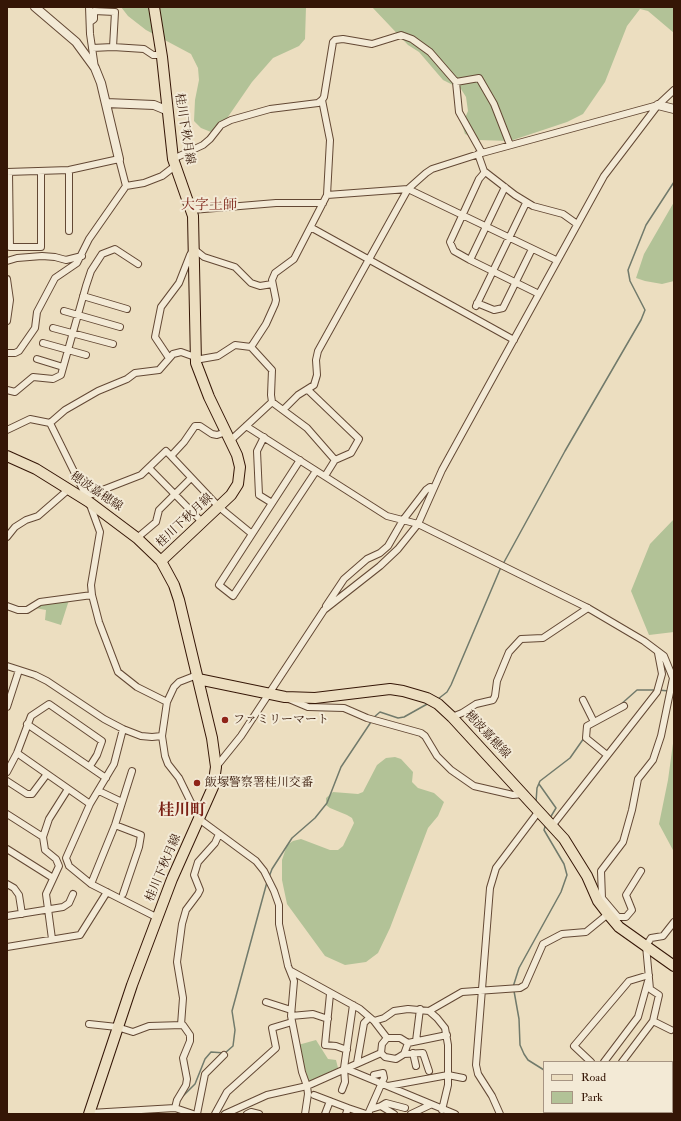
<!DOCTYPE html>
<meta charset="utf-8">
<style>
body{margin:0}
#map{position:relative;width:681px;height:1121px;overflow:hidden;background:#ecdec0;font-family:"IM FELL Double Pica",serif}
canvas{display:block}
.frame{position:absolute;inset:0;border:8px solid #351606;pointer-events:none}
.legend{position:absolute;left:543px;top:1061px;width:130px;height:52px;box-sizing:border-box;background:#f3ead6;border:1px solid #a79583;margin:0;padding:5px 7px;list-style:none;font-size:12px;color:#351606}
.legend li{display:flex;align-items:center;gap:8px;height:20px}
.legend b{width:20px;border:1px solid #a79583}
</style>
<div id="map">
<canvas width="681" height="1121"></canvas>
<div class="frame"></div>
<ul class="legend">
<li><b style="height:5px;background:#ecdec0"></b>Road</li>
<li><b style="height:11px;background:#b2c297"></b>Park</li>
</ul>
</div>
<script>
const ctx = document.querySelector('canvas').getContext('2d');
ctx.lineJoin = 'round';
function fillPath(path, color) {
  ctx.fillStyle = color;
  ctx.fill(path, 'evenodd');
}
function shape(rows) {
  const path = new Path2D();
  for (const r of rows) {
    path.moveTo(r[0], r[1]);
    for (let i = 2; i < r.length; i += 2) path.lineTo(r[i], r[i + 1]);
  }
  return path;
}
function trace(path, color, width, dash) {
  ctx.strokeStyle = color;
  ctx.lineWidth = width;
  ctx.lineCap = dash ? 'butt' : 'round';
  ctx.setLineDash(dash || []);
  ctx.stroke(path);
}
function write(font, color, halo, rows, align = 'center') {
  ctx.font = font + ' "IM FELL Double Pica","Noto Serif JP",serif';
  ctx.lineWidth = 4;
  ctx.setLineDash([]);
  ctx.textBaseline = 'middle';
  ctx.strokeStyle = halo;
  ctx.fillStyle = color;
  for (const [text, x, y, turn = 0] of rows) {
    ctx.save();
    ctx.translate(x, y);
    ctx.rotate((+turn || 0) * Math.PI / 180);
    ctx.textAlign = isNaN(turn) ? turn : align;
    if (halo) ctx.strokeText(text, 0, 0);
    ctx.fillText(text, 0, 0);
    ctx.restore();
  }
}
fillPath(shape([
 [121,7,306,7,305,39,299,46,273,58,252,82,221,127,211,132,201,128,194,121,195,100,199,80,198,68,191,54,146,30,128,16],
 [372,7,674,7,674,33,648,11,640,9,627,26,605,82,583,114,567,122,510,141,478,140,465,134,462,125,468,111,466,97,461,89,443,80,419,52,408,45],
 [674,202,674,281,662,284,645,281,636,278,644,254],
 [674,519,674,632,649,635,631,591,650,544],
 [69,600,61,625,45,620,46,610,35,608,38,605],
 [674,736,674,852,659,824,668,780],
 [395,757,401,759,413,772,412,782,418,788,434,793,444,802,438,816,428,828,390,928,378,953,366,962,345,965,325,956,287,904,282,880,282,860,287,845,293,841,301,839,330,850,338,850,343,846,354,823,352,818,347,815,330,808,326,805,326,798,333,792,358,794,363,792,377,765,386,758],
 [316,1040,328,1059,336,1060,338,1068,309,1082,298,1045]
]), '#b2c297');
trace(shape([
 [503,564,565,451,641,320,645,310,630,281,628,270,646,225,674,182],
 [658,690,669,691],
 [438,699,447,692,451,685,501,567],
 [619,706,637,690,655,690],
 [373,718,380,712,398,718,404,717,429,703],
 [539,784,556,808,550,818],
 [536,802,537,788,540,781,570,758,584,738],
 [269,877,272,869,292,838,315,818,327,803,341,767,371,722],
 [513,987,519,968,561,892,567,875,564,864,544,830,546,824],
 [514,991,519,1019,520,1045,524,1054,528,1060,544,1070],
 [181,1098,195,1084,205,1059,211,1052,225,1053,233,1046,235,1030,232,1011,267,882],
 [576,1112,577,1114]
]), '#717a6b', 1.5);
const minor = shape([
 [89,7,90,34,95,68],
 [90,22,94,19,94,11,115,12,113,47,92,48],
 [113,47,144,49,153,55,162,55],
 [456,82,479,78,494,104,510,145],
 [478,154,484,171,515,195,533,206,563,214,577,224],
 [173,159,203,145,210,139,221,125,231,120,270,109,318,103,322,100,324,97,333,42,335,40,343,39,372,44,401,35,412,39,430,52,456,82,459,112,482,153],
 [7,172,69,170,119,159,126,186],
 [9,172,10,247,41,247,41,172],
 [505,187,470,260,539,294],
 [327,195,408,189,556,260],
 [192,210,276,203,323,203],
 [312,228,514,340],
 [69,231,69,170],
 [470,260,454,251,450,242,479,179,485,172],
 [7,261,17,258,42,256,55,257,66,260,82,256],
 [7,279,10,300,7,321],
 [83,296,127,309],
 [477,303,494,310,503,308,532,249],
 [476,306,526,203],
 [64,311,120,327],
 [53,328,113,344],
 [43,343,86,355],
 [251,347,266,324,275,304,276,300,272,280,275,273,294,259,327,195,330,140,322,100],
 [7,353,15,353,19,351,35,328,37,312,55,278,77,263,89,239,126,186,144,183,162,176,175,166],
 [169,358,155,337,161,307,179,283,190,255,194,249,204,257,235,267,251,283,260,286,272,284],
 [37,359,63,367],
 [195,360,218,356,235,345,251,347,272,370,271,395,272,402,307,428,335,460,325,476],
 [7,390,15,392,33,377,53,379,61,375,86,286,91,271,102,254,115,249,138,264],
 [308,390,359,439,351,453,335,460],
 [283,410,298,395,314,385,317,375,316,360,318,351,408,189,426,173,432,169,482,153,658,105],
 [50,423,65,410,98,391,127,379,135,373,159,370,173,354,181,352,195,357],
 [246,426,387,516,418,524,588,608,644,641,664,656,673,678,661,736,653,760,638,779,632,810,623,842,601,871,602,898,598,901],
 [7,430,30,419,50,423,89,502,100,532,91,585,92,595,99,622,118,672,137,687,167,702],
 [264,437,257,451,259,495,272,503],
 [231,440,272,402],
 [171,456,219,507,252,534],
 [300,460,219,585,233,596,316,471],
 [149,468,202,522],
 [87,496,141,475,166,451,171,456,184,442,195,426,200,426,212,434,217,435,226,432],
 [7,537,15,527,26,520,38,516,69,489],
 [137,538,156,522,159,510,191,478],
 [7,606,18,610,27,610,40,602,92,595],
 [326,606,344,579,367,559,380,553,388,546,403,520,426,490,430,487,434,488],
 [7,666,35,675,47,681,104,719,123,729,141,736,152,737,162,736],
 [197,675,179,682,174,687,167,702,162,736,165,756,168,764,179,778,199,819,256,861,264,871,274,891,279,905,279,924,288,966,294,981,291,1016,302,1072,307,1086,308,1094,305,1114],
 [289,699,308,707,344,708,367,718,421,733,425,736,437,756,451,770,474,786,513,795,523,794],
 [583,700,594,722],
 [7,707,19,670],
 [452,717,462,713,476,704,493,700,495,696,497,681,509,652,521,639,543,638,588,608],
 [27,724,106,778],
 [123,729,114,764,90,804,66,858,69,866,91,884,158,918],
 [17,753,90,804],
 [607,755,586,738,587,726,624,706],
 [216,767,241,736,324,610,380,566,398,549,418,524,442,470,604,176,658,105,674,90],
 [7,772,17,753,31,716,49,704,102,741,97,755,90,766],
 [7,781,27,794,32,794,47,774],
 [99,791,122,802],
 [7,814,43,837],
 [115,825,141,835,139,847,123,894],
 [552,826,657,692,662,674,658,653],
 [7,849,53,878],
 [7,884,14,888,19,895,22,914],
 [91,884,115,825,132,771],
 [602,898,618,917,626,917,632,910,626,895,641,871],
 [7,916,63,907,69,903,73,894],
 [52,939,46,894,59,866,56,859,45,850,43,837,49,819,68,789],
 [7,947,80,935,107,892],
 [291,971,360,1009,374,1021,384,1018,394,1011,408,1009,429,1011,437,1018,445,1028,448,1045,448,1085,442,1110],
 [330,994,325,1045,336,1046,347,1050],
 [266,1002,291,1010],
 [429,1011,462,992,520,988,525,985,543,944,562,934,586,932,608,914],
 [291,1016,313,1014,328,1019],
 [374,1021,387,1038],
 [653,1021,671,1030],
 [89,1024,117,1027,133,1032,149,1026,183,1025,190,1035,190,1041,183,1058,187,1079,186,1085,177,1100,175,1108],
 [181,1025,183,998,177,962,182,924,186,910,198,894,200,890,194,875,198,862,215,843,219,834],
 [416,1041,420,1009],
 [381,1053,382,1044,387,1038,400,1038,408,1043],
 [413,1053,416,1066],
 [404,1054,423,1053,429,1071],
 [591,1062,574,1046,629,981,649,975],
 [604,1062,638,1017,648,981],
 [622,1062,653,1021,659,995,650,989,646,946,651,938,663,936,674,922],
 [357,1063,364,1023,369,1018],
 [344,1068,455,1114],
 [388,1086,448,1075,463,1078],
 [342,1090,345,1082,344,1068,353,1005],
 [314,1095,348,1108],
 [381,1106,386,1103,405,1108],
 [371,1109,381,1106,394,1114],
 [90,1113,175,1108,193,1114],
 [197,1114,205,1074,224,1055],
 [215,1114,227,1092,276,1048,272,1028,292,1022],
 [225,1114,267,1095,307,1086,381,1053,385,1057,396,1059,404,1054,408,1043,447,1035],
 [247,1114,251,1112,259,1114],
 [325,1114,330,1101],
 [346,1114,348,1108,366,1114],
 [368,1114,384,1078,383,1073,374,1075],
 [411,1114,430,1105],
 [500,1114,492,1096,478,1074,476,1065,490,888,496,868,539,811]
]);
const tertiary = shape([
 [35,7,76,42,95,68,101,83,119,159],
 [106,103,154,105,166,110],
 [658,105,674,109]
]);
const primary = shape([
 [154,7,162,57,173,159,193,216,196,363,209,397,237,455,240,467,238,484,231,495,161,561],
 [7,456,36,469,89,502,137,538,161,561,174,585,179,600,212,738,216,767,213,787,172,879,132,985,89,1114],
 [198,679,285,697,315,698,390,689,403,691,427,698,438,704,452,717,564,839,587,876,598,901,608,914,619,927,674,966]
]);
trace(minor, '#634834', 8);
trace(tertiary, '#634834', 10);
trace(primary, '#351606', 12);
trace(minor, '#f3ead6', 6);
trace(tertiary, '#f3ead6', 8);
trace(primary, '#ecdec0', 10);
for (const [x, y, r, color] of [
 [225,720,4,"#8f2418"],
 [197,783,4,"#8f2418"]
]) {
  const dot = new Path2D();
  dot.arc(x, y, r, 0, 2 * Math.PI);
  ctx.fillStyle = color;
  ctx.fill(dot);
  trace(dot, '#f3ead6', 1.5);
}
write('12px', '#351606', '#f3ead6', [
 ["桂川下秋月線",184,129,81],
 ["穂波嘉穂線",96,492,34],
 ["桂川下秋月線",185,521,-43],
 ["穂波嘉穂線",487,735,47],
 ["桂川下秋月線",164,868,-67]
]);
write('12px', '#351606', '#f3ead6', [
 ["ファミリーマート",233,720],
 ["飯塚警察署桂川交番",205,783]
], 'left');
write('14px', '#7a1f14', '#f3ead6', [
 ["大字土師",209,206]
]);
write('bold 16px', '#7a1f14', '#f3ead6', [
 ["桂川町",182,812]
]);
</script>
